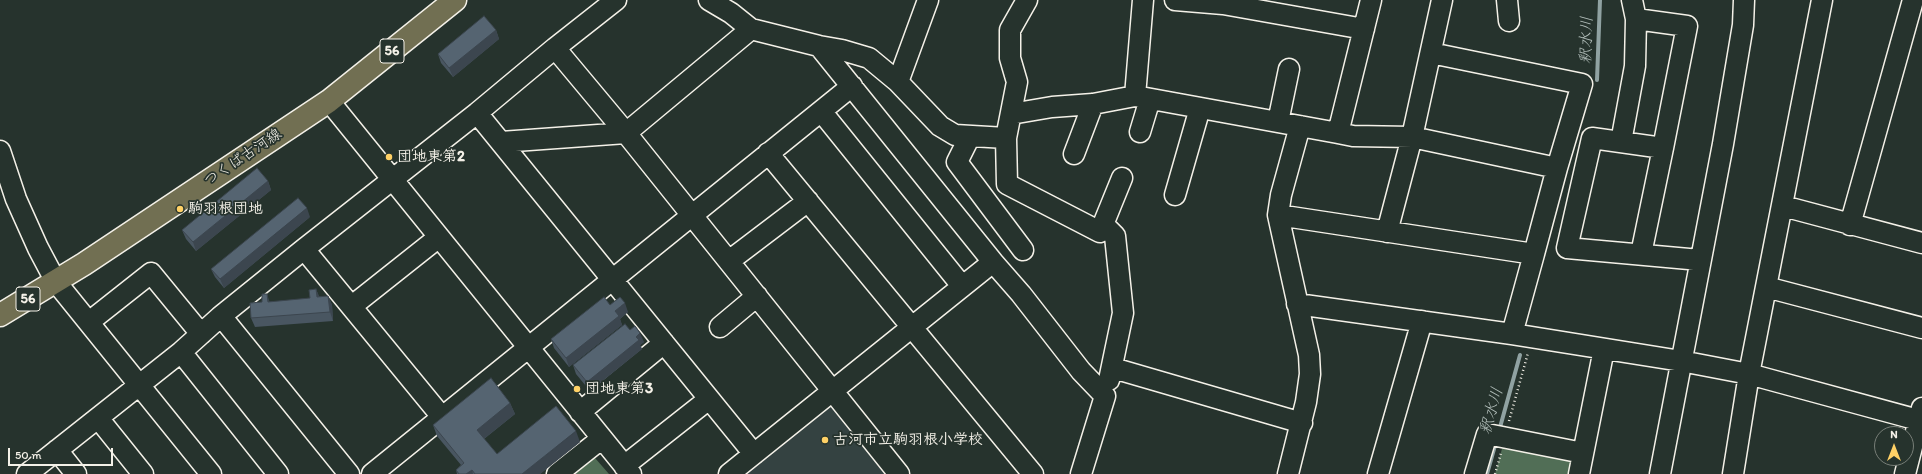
<!DOCTYPE html>
<meta charset="utf-8">
<style>
body{margin:0}
#map{position:relative;width:1922px;height:474px;overflow:hidden;background:#26332d;font-family:Itim,sans-serif}
canvas{display:block}
.north{position:absolute;left:1874px;top:426px;width:40px;height:40px;box-sizing:border-box;background:#26332d;border:1px solid #787f78;border-radius:50%;rotate:0deg;font-size:11px;font-weight:700;line-height:16px;text-align:center;color:#f4f1e8}
.north::after{content:'';display:block;margin:auto;width:14px;height:18px;background:#ffd166;clip-path:polygon(50% 0,100% 100%,50% 72%,0 100%)}
.scale{position:absolute;left:8px;top:448px;width:105px;height:18px;box-sizing:border-box;border:2px solid #f4f1e8;border-top:0;padding-left:5px;font-size:12px;line-height:14px;white-space:nowrap;color:#f4f1e8;-webkit-text-stroke:3px #26332d;paint-order:stroke}
</style>
<div id="map">
<canvas width="1922" height="474"></canvas>
<div class="north">N</div>
<div class="scale">50 m</div>
</div>
<script>
const ctx = document.querySelector('canvas').getContext('2d');
ctx.lineJoin = 'round';
function fillPath(path, color) {
  ctx.fillStyle = color;
  ctx.fill(path, 'evenodd');
}
function shape(rows) {
  const path = new Path2D();
  for (const r of rows) {
    path.moveTo(r[0], r[1]);
    for (let i = 2; i < r.length; i += 2) path.lineTo(r[i], r[i + 1]);
  }
  return path;
}
function trace(path, color, width, dash) {
  ctx.strokeStyle = color;
  ctx.lineWidth = width;
  ctx.lineCap = dash ? 'butt' : 'round';
  ctx.setLineDash(dash || []);
  ctx.stroke(path);
}
function write(font, color, halo, rows, align = 'center') {
  ctx.font = font + ' Itim,"Klee One",sans-serif';
  ctx.lineWidth = 3.5;
  ctx.setLineDash([]);
  ctx.textBaseline = 'middle';
  ctx.strokeStyle = halo;
  ctx.fillStyle = color;
  for (const [text, x, y, turn = 0] of rows) {
    ctx.save();
    ctx.translate(x, y);
    ctx.rotate((+turn || 0) * Math.PI / 180);
    ctx.textAlign = isNaN(turn) ? turn : align;
    if (halo) ctx.strokeText(text, 0, 0);
    ctx.fillText(text, 0, 0);
    ctx.restore();
  }
}
fillPath(shape([
 [830,406,835,406,890,474,744,474]
]), '#344241');
fillPath(shape([
 [1505,438,1582,457,1578,474,1495,474],
 [595,458,609,474,575,474]
]), '#516e56');
trace(shape([
 [1597,80,1600,0],
 [1499,431,1520,355],
 [1487,474,1496,442]
]), '#90a2a2', 4);
const minor = shape([
 [709,0,731,13,751,29,819,46,842,50,869,58,898,82,940,126,955,135,1006,138],
 [1027,0,1010,30,1010,58,1017,82,1006,138,1007,184,1100,232,1122,178],
 [1175,0,1223,4,1364,29],
 [1507,0,1509,21],
 [1632,0,1636,19,1687,26,1663,148,1592,138,1567,248,1700,260],
 [819,46,993,262,1021,294,1081,371,1105,396,1081,474],
 [555,48,626,133,899,474],
 [1431,53,1582,84,1557,168,1534,254],
 [898,82,928,0],
 [1135,96,1143,0],
 [329,101,631,474],
 [821,111,962,286],
 [477,113,754,454],
 [1011,114,1052,107,1093,104,1135,96,1338,133,1371,0],
 [1278,122,1289,69],
 [1140,132,1150,99],
 [1338,133,1353,136,1412,137,1557,168],
 [970,136,957,162,1023,250],
 [501,142,626,133,751,29],
 [1621,142,1635,66,1636,19],
 [0,151,16,199,38,248,56,282,211,474],
 [768,153,1033,474],
 [1074,154,1093,104],
 [1175,195,1200,108],
 [1783,206,1922,243],
 [1278,215,1534,254,1512,334],
 [1103,224,1115,236,1123,313,1109,380],
 [1850,225,1913,0],
 [1387,232,1412,137,1442,0],
 [304,249,442,417],
 [1641,254,1663,148],
 [729,261,808,201],
 [1766,287,1922,328],
 [1297,304,1512,334,1681,361,1749,374,1922,421],
 [352,306,439,237],
 [221,316,349,474],
 [89,322,151,273,201,334],
 [720,327,757,296],
 [181,352,278,474],
 [1113,368,1302,423],
 [580,412,664,343],
 [98,418,143,474],
 [57,450,76,474],
 [624,466,709,399],
 [27,474,181,352,221,316,304,249,477,113,555,48,616,0],
 [372,474,852,86],
 [557,474,601,439],
 [729,474,993,262],
 [1288,474,1306,402,1310,374,1309,355,1278,215,1281,195,1300,126],
 [1378,474,1422,321],
 [1475,474,1487,434,1583,453],
 [1579,474,1604,349],
 [1660,474,1723,144,1743,25,1744,0],
 [1733,474,1749,374,1822,0],
 [1905,474,1922,408]
]);
const major = shape([
 [0,315,84,264,329,101,455,0]
]);
trace(minor, '#f4f1e8', 23);
trace(major, '#f4f1e8', 25);
trace(shape([
 [1509,421,1528,353],
 [1495,474,1501,453]
]), '#f4f1e8', 2.5, [1, 3]);
trace(minor, '#26332d', 20);
trace(major, '#716f52', 22);
fillPath(shape([
 [496,30,499,39,453,77,441,63,438,54],
 [268,181,271,190,196,251,186,239,182,230],
 [310,217,224,288,215,277,211,269],
 [316,289,319,297,328,296,332,305,333,321,255,327,251,318,310,298],
 [610,305,628,312,620,319,622,325,569,367,554,348,551,339],
 [630,330,644,342,640,345,642,349,590,391,576,374,573,365],
 [510,403,515,414,484,439,497,454,580,442,540,474,457,474,456,470,461,465,437,436,433,425]
]), '#495661');
fillPath(shape([
 [496,30,499,39,453,77,449,68],
 [268,181,271,190,196,251,193,242],
 [307,208,310,217,224,288,220,279],
 [316,289,320,298,317,297],
 [267,294,270,303,268,302],
 [328,296,332,305,333,321,330,312],
 [625,303,628,312,620,319,622,325,569,367,566,358,615,311],
 [640,333,644,342,640,345,642,349,590,391,587,382],
 [510,403,515,414,481,441,477,430],
 [576,431,580,442,540,474,522,474],
 [472,470,473,474,466,474]
]), '#3c464f');
const building = shape([
 [484,16,496,30,449,68,438,54,484,16],
 [257,168,268,181,193,242,182,230,257,168],
 [298,198,307,208,220,279,211,269,298,198],
 [316,289,317,297,328,296,330,312,251,318,250,303,262,302,262,294,267,294,268,302,310,298,309,290,316,289],
 [604,297,610,305,620,297,625,303,615,311,619,316,566,358,551,339,604,297],
 [625,324,630,330,635,326,640,333,636,337,639,340,587,382,573,365,625,324],
 [491,378,510,403,477,430,497,454,556,406,576,431,522,474,475,474,472,470,466,474,459,474,456,470,464,463,433,425,491,378]
]);
fillPath(building, '#556471');
trace(building, '#3c464f', 1);
for (const [x, y, r, color] of [
 [389,157,4,"#ffd166"],
 [180,209,4,"#ffd166"],
 [577,389,4,"#ffd166"],
 [825,440,4,"#ffd166"]
]) {
  const dot = new Path2D();
  dot.arc(x, y, r, 0, 2 * Math.PI);
  ctx.fillStyle = color;
  ctx.fill(dot);
  trace(dot, '#26332d', 1.5);
}
for (const [x, y, w] of [
 [392,51,24],
 [28,299,24]
]) {
  const box = new Path2D();
  box.roundRect(x - w / 2, y - 12, w, 24, 3);
  ctx.fillStyle = '#26332d';
  ctx.fill(box);
  trace(box, '#f4f1e8', 1);
}
write('bold 14px', '#f4f1e8', null, [
 ["56",392,51],
 ["56",28,299]
]);
write('bold 15px', '#f4f1e8', '#26332d', [
 ["団地東第2",397,157],
 ["駒羽根団地",188,209],
 ["団地東第3",585,389],
 ["古河市立駒羽根小学校",833,440]
], 'left');
write('15px', '#f4f1e8', '#26332d', [
 ["つくば古河線",243,158,-34]
]);
write('italic 16px', '#b1bdb9', '#26332d', [
 ["釈水川",1587,40,-88],
 ["釈水川",1492,411,-74]
]);
</script>
